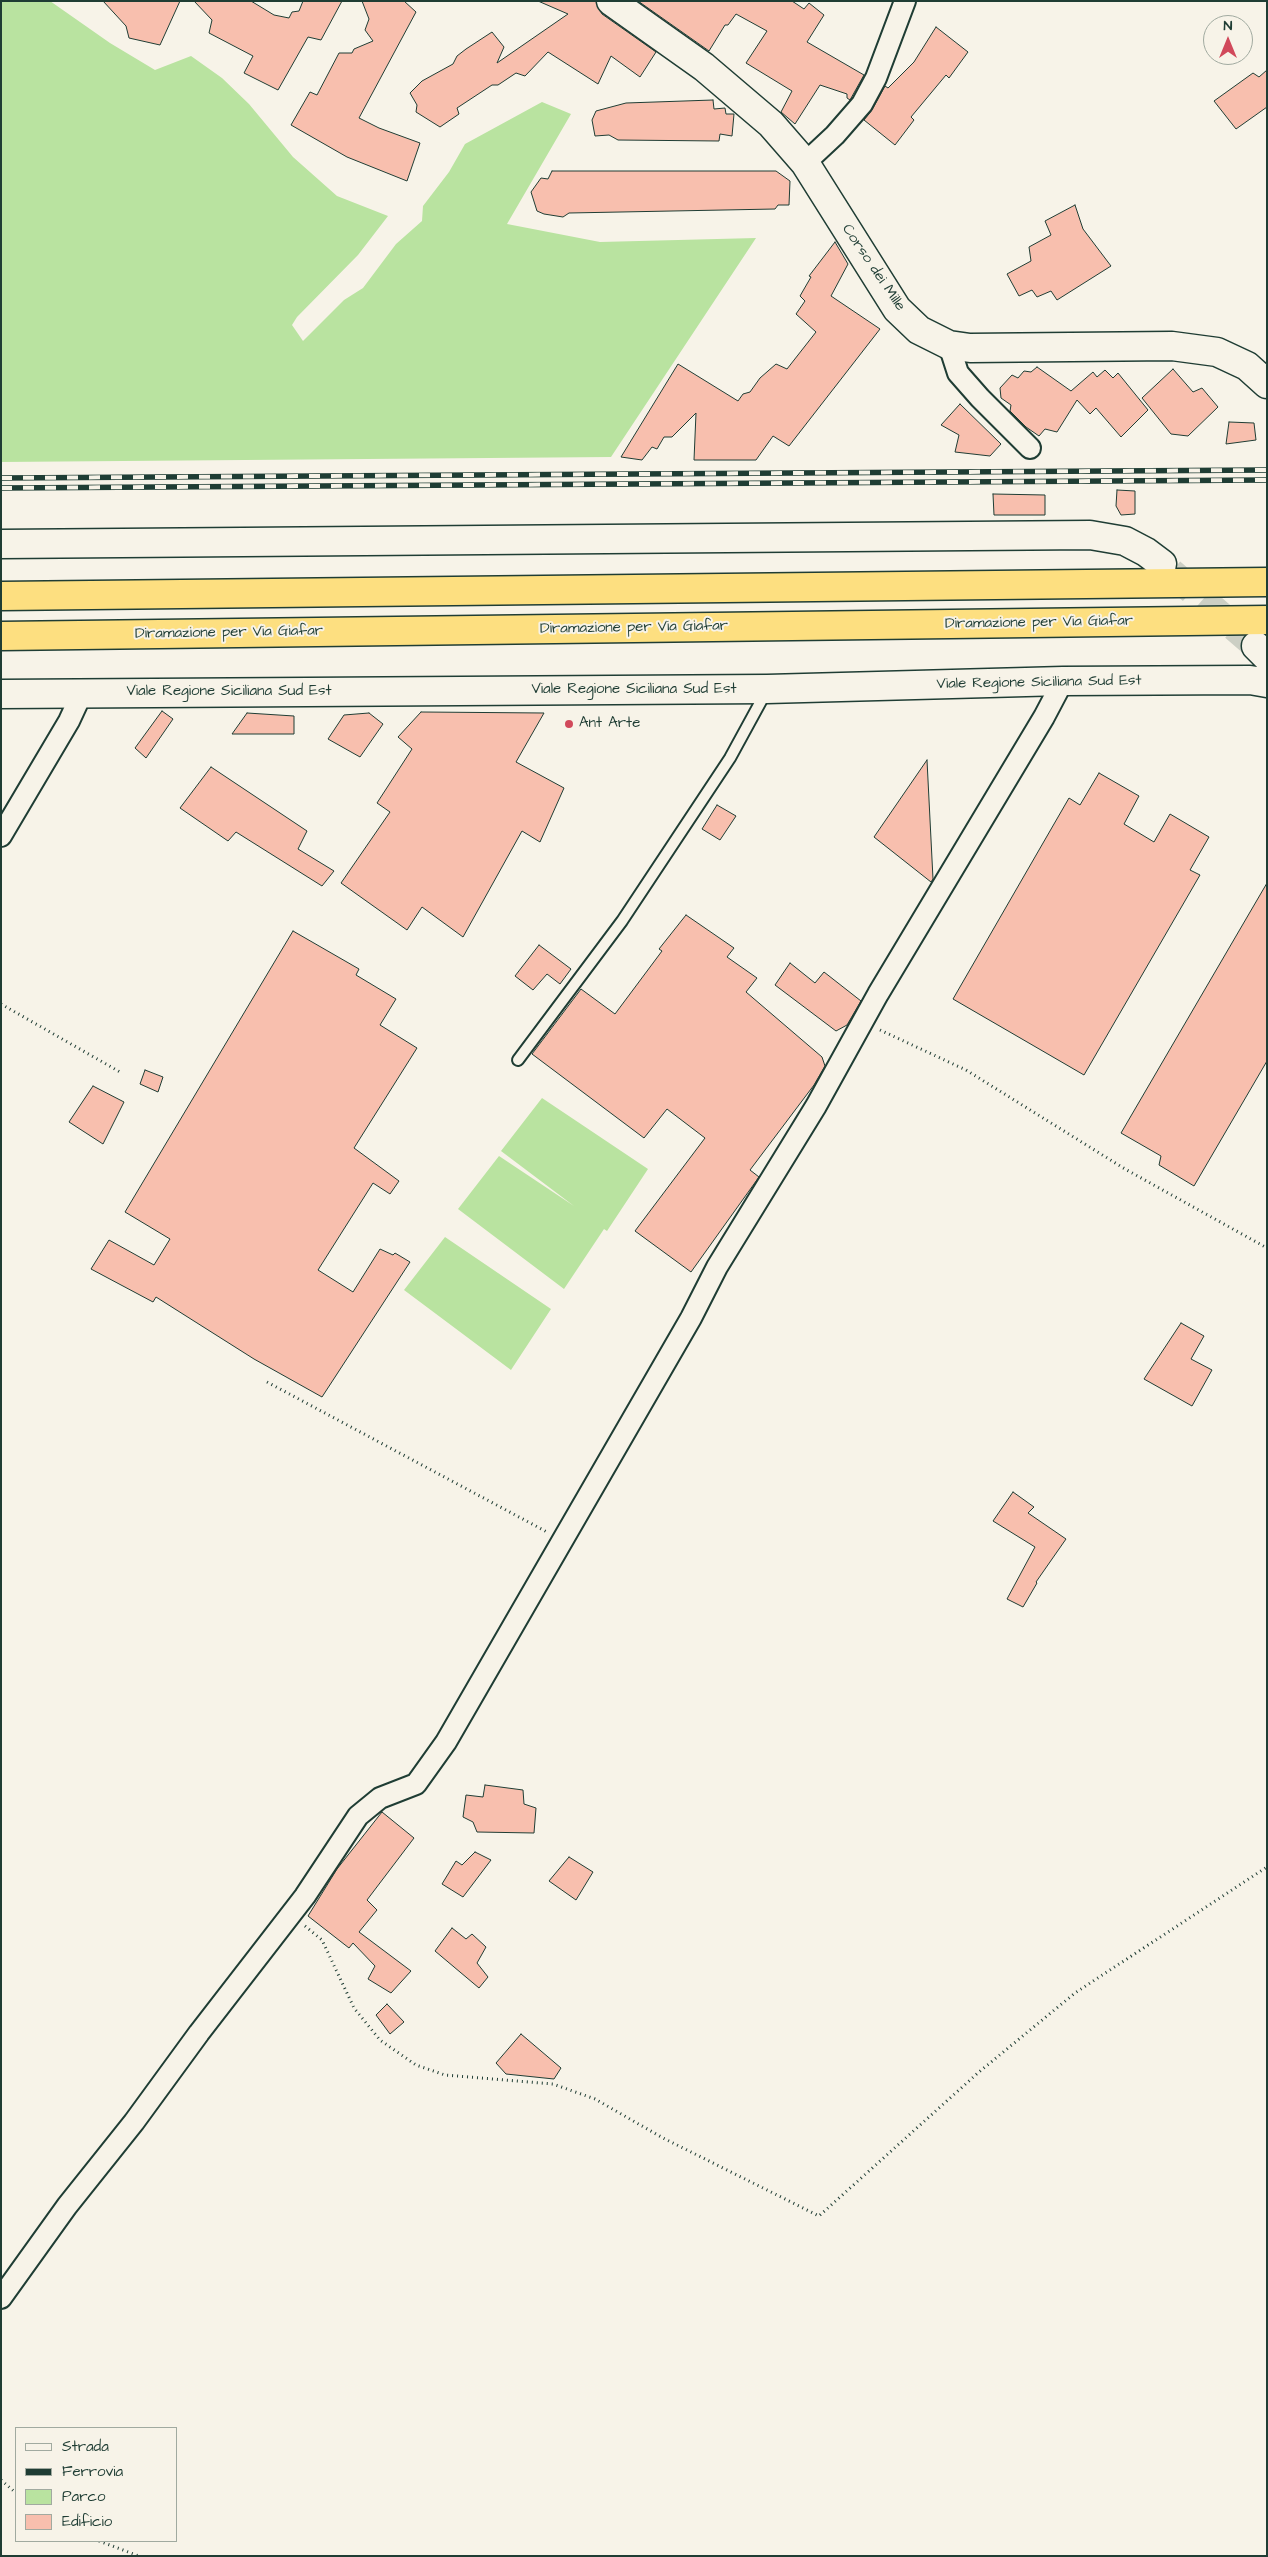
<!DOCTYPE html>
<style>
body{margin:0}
#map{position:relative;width:1268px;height:2557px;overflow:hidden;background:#f7f3e8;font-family:"Architects Daughter",sans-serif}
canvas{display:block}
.frame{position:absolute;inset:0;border:2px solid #1f3d34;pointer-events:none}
.legend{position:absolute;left:15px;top:2427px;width:162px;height:115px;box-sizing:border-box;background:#f7f3e8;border:1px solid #a1aaa0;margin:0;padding:6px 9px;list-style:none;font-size:15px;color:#1f3d34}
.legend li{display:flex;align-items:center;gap:10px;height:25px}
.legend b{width:25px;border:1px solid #a1aaa0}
.north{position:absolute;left:1203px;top:15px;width:50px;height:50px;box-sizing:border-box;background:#f7f3e8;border:1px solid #a1aaa0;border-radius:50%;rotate:0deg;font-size:14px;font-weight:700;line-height:20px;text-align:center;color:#1f3d34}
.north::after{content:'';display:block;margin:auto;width:18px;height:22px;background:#d1495b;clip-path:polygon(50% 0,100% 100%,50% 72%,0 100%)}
</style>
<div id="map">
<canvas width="1268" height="2557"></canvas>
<div class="frame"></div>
<ul class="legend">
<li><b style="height:6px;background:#f7f3e8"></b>Strada</li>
<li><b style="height:6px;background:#1f3d34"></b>Ferrovia</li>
<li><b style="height:14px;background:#b9e3a0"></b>Parco</li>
<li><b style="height:14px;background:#f8bfae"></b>Edificio</li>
</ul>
<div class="north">N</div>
</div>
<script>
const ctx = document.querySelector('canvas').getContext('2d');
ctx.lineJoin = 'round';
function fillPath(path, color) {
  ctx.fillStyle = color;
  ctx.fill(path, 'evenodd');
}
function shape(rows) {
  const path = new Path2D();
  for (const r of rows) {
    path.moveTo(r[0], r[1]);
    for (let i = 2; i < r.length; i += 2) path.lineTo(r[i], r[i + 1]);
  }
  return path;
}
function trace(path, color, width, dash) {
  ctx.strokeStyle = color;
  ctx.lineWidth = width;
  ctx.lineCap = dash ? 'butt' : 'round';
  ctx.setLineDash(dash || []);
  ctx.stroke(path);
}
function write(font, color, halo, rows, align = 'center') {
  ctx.font = font + ' "Architects Daughter",sans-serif';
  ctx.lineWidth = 4;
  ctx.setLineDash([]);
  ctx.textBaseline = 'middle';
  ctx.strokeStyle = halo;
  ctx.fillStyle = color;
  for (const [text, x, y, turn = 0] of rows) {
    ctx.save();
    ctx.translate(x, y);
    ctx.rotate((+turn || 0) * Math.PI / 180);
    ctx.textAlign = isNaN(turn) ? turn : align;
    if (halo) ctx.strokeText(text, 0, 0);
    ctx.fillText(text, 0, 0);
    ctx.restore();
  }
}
fillPath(shape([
 [1,1,50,1,110,43,155,70,191,56,222,78,249,104,293,157,337,196,388,216,358,255,297,317,292,325,303,341,344,300,363,288,396,244,422,221,423,206,449,172,465,144,542,102,571,114,507,224,600,242,756,238,611,457,1,462],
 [542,1098,648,1169,607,1231,604,1229,564,1289,458,1209,499,1156,574,1206,501,1151],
 [445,1237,551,1309,511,1370,404,1290]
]), '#b9e3a0');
const building = shape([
 [103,1,180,1,160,45,129,38,126,26,103,1],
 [194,1,251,1,274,15,289,18,292,12,299,11,303,1,342,1,321,40,308,37,278,90,244,73,253,56,209,33,212,20,194,1],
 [362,1,404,1,416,12,359,118,379,128,420,143,407,181,347,157,291,125,310,92,317,95,339,53,352,53,354,49,373,41,365,30,369,19,362,1],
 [538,1,596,1,602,14,656,52,640,77,611,56,598,84,548,52,525,76,516,73,498,85,492,85,457,108,459,114,440,127,416,112,417,105,410,93,422,81,453,64,457,56,466,49,492,32,504,47,497,63,568,14,538,1],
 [638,1,792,1,804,9,809,3,824,15,807,42,864,75,850,100,847,98,847,94,820,85,795,124,781,112,792,91,746,63,767,31,736,14,728,25,725,25,709,51,638,1],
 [936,27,968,52,949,78,946,75,911,117,914,120,895,145,864,120,872,110,885,86,888,88,914,62,936,27],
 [1267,70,1267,107,1236,129,1214,101,1253,73,1259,77,1267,70],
 [713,100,714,109,725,108,726,114,734,114,732,136,720,134,719,141,618,140,609,135,595,136,592,120,596,111,626,103,713,100],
 [552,171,776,171,790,181,789,205,778,205,775,209,569,213,563,217,544,214,537,211,531,192,541,178,548,179,552,171],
 [1075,205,1083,229,1111,266,1057,300,1051,291,1037,297,1032,290,1019,296,1007,274,1031,261,1029,247,1051,235,1045,221,1075,205],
 [835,242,848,264,831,296,880,329,789,446,773,436,756,460,694,460,696,413,672,437,664,437,657,449,652,447,642,460,621,457,678,364,738,401,743,394,750,392,760,378,776,364,787,369,816,332,796,314,805,301,800,296,811,277,809,276,835,242],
 [1037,367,1071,391,1093,372,1097,377,1105,370,1113,378,1118,373,1148,410,1121,437,1096,408,1090,414,1077,400,1057,432,1045,429,1039,436,1026,427,1010,411,1011,405,1001,398,1000,388,1012,375,1018,378,1024,371,1031,372,1037,367],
 [1173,369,1193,392,1202,388,1218,407,1188,436,1171,434,1142,398,1173,369],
 [960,404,1001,444,990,456,955,452,959,435,941,425,960,404],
 [1229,422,1254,423,1256,440,1226,444,1229,422],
 [1117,490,1135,491,1135,514,1121,515,1116,506,1117,490],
 [993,494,1045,495,1045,515,994,515,993,494],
 [162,711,173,719,146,758,135,748,162,711],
 [421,712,544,713,516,762,564,788,540,842,522,831,463,937,422,907,407,930,341,883,390,812,377,803,412,749,398,737,421,712],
 [247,713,294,716,294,734,232,734,247,713],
 [369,713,383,724,360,757,328,739,344,715,369,713],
 [927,760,933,879,931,882,874,837,927,760],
 [211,767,307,831,298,849,334,871,322,886,236,832,228,841,180,808,211,767],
 [1099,773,1139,796,1124,824,1154,842,1170,814,1209,837,1190,870,1200,875,1084,1075,953,999,1069,798,1080,805,1099,773],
 [717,805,736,816,720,840,702,829,717,805],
 [1267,883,1267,1061,1194,1186,1159,1165,1161,1156,1121,1133,1267,883],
 [686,915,734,948,727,957,757,978,746,992,822,1057,825,1066,814,1085,750,1170,759,1177,691,1272,635,1231,705,1138,667,1109,644,1138,532,1054,581,989,615,1014,662,951,659,949,686,915],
 [293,931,359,969,356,975,396,999,380,1025,417,1048,354,1148,399,1181,390,1194,373,1183,318,1270,353,1292,380,1249,393,1255,395,1253,410,1262,322,1397,254,1359,156,1297,153,1302,91,1269,109,1240,154,1265,170,1239,125,1212,293,931],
 [539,945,571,969,560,984,547,974,533,990,515,976,539,945],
 [790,963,815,983,824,972,861,1001,847,1025,836,1031,775,985,790,963],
 [145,1070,163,1077,158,1092,140,1084,145,1070],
 [93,1086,124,1102,103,1144,69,1122,93,1086],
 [1181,1323,1204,1336,1191,1359,1212,1370,1192,1406,1144,1379,1181,1323],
 [1013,1492,1034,1507,1028,1513,1066,1539,1036,1582,1037,1583,1023,1607,1007,1599,1035,1547,993,1521,1013,1492],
 [485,1785,523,1790,524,1804,536,1808,534,1833,477,1832,473,1822,463,1817,466,1795,483,1797,485,1785],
 [382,1812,414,1838,367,1900,377,1910,359,1932,411,1971,391,1993,368,1979,375,1966,353,1943,349,1948,308,1916,337,1869,382,1812],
 [475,1852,491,1860,463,1897,442,1884,456,1861,462,1865,475,1852],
 [569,1857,593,1872,576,1900,549,1881,569,1857],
 [452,1928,466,1939,472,1934,486,1947,477,1963,488,1977,479,1988,435,1951,452,1928],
 [387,2004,404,2022,390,2034,376,2015,387,2004],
 [521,2034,561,2068,554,2079,506,2074,496,2063,521,2034]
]);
fillPath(building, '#f8bfae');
trace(building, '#1f3d34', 1);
trace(shape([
 [1171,572,1256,646]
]), '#cccfc4', 28, [28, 14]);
const lane = shape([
 [518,1060,622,921,730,758,766,692]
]);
const street = shape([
 [805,163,835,135,862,104,876,78,905,1],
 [949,345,958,373,980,398,1030,448],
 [1,836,69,721,82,693],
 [1,2298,67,2206,134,2122,199,2033,305,1896,358,1816,380,1798,416,1784,446,1742,691,1318,717,1267,816,1106,878,994,1044,717,1063,681]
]);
const secondary = shape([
 [611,1,704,67,771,124,805,163,897,309,919,330,949,345,970,348,1172,346,1217,352,1247,366,1267,384],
 [1,544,1090,535,1125,541,1146,552,1162,564],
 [1256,646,1267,657],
 [1,694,767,689,1063,681,1250,680,1267,683]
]);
const highway = shape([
 [1,596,1267,582],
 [1,636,1267,620]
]);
trace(lane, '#1f3d34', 14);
trace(street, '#1f3d34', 24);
trace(secondary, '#1f3d34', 31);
trace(highway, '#1f3d34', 31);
trace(shape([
 [1,1004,120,1072],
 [880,1030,966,1070,1125,1169,1267,1248],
 [267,1382,547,1532],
 [305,1926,322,1940,354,2008,380,2040,416,2065,445,2075,553,2084,595,2099,663,2138,819,2216,979,2072,1075,1993,1267,1867],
 [1,2480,16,2493],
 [99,2541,139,2556]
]), '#1f3d34', 3, [1, 4]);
trace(lane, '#f7f3e8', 10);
trace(street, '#f7f3e8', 20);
trace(secondary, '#f7f3e8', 28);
trace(highway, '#fddf80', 28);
const rail = shape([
 [1,478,1267,470],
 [1,488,1267,480]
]);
trace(rail, '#1f3d34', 5.5);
trace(rail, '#f7f3e8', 4, [11]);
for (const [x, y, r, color] of [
 [569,724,5,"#d1495b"]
]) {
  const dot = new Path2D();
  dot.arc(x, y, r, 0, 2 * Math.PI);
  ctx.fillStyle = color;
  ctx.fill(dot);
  trace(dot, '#f7f3e8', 2);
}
write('15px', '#1f3d34', '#f7f3e8', [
 ["Corso dei Mille",873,268,56],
 ["Diramazione per Via Giafar",1039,623,-1],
 ["Diramazione per Via Giafar",634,628,-1],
 ["Diramazione per Via Giafar",229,633,-1],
 ["Viale Regione Siciliana Sud Est",1039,683,-1],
 ["Viale Regione Siciliana Sud Est",634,690],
 ["Viale Regione Siciliana Sud Est",229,692]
]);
write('15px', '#1f3d34', '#f7f3e8', [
 ["Ant Arte",579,724]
], 'left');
</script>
